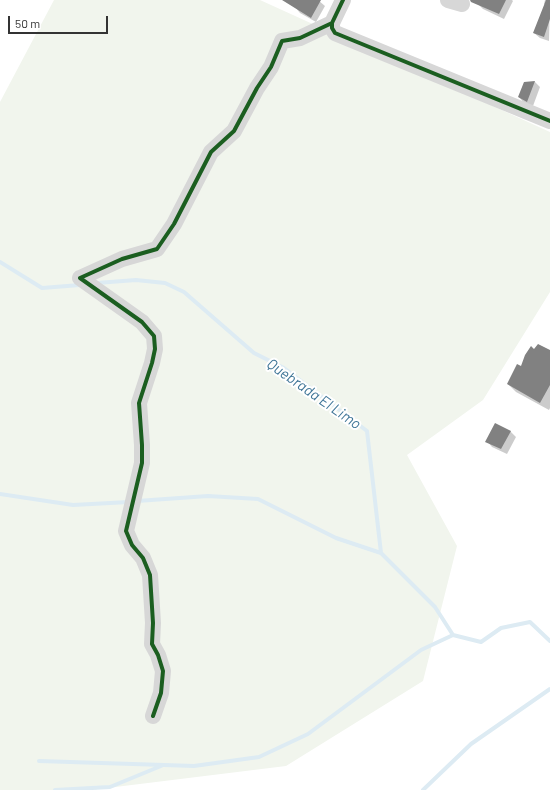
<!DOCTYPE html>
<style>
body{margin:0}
#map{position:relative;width:550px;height:790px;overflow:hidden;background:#fff;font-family:Barlow,sans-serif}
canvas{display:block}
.scale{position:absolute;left:8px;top:16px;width:100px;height:18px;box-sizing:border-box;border:2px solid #333;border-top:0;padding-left:5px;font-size:12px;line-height:14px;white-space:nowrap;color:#333;-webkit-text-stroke:3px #fff;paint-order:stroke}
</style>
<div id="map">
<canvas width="550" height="790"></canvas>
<div class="scale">50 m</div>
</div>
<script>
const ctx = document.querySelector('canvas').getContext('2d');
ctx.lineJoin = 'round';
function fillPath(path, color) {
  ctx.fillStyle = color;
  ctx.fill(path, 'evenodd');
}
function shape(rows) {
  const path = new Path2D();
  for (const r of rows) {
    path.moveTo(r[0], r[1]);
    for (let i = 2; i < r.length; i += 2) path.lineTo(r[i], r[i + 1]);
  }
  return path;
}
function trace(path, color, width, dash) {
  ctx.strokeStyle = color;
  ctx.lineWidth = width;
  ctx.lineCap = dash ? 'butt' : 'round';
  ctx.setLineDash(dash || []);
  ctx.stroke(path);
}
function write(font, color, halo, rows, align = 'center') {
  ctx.font = font + ' Barlow,sans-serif';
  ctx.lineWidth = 4;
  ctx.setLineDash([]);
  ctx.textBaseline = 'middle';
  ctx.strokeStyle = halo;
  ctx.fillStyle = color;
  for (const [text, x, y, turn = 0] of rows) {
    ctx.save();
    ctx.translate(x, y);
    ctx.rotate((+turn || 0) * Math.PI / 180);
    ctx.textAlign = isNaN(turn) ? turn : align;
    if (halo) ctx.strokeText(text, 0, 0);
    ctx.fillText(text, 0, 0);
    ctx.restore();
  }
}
fillPath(shape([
 [54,0,260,0,550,132,550,292,483,400,407,455,457,546,423,681,286,766,91,790,0,790,0,102]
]), '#f1f5ed');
fillPath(shape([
 [299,0,318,0,325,6,316,22,300,13,295,7],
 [479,0,512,0,513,1,504,19,483,9,478,4],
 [545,0,550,0,549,41,540,38,534,33,545,5,544,4],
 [535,82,540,87,533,106,524,103,519,97,524,83],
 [534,350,550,352,550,408,549,410,516,392,508,384,522,368],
 [510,431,516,437,507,454,492,447,487,441]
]), '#0003');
trace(shape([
 [0,262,42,288,80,285],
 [97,283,136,280,165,283,184,292,254,353,284,368,367,431,381,553,435,607,453,635,481,642,501,628,530,622,550,641],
 [0,494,73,505,129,502],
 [137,501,208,496,258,499,336,538,381,553],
 [39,761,164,765,194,766,259,757,308,734,421,650,453,635],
 [55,790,110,787,161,766],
 [423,790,471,744,550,689]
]), '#ddebf3', 4);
fillPath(shape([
 [282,0,321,0,311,18],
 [470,0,506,0,499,14,471,2],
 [546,0,550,0,550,19,544,37,533,33],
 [535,81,527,102,518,97,524,82],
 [538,344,550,350,550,385,540,403,507,384,517,364,521,366,525,355,531,346,534,349],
 [495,423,511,431,501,449,485,442]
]), '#818181');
trace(shape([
 [343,0,332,23,332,28,335,33,550,121],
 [448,0,462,4],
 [80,278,142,322,154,336,155,349,152,363,139,403,142,445,142,463,126,531,132,545,143,558,150,575,153,623,152,644,158,655,163,671,161,693,153,716],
 [80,278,122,259,157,249,174,224,211,152,234,131,257,88,271,67,282,41,300,38,332,23]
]), '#d7d7d7', 16);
trace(shape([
 [343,0,332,23,332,28,335,33,550,121],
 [80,278,142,322,154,336,155,349,152,363,139,403,142,445,142,463,126,531,132,545,143,558,150,575,153,623,152,644,158,655,163,671,161,693,153,716],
 [80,278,122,259,157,249,174,224,211,152,234,131,257,88,271,67,282,41,300,38,332,23]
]), '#1b5e20', 4);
write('italic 15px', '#3f7597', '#fff', [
 ["Quebrada El Limo",314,394,35]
]);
</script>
